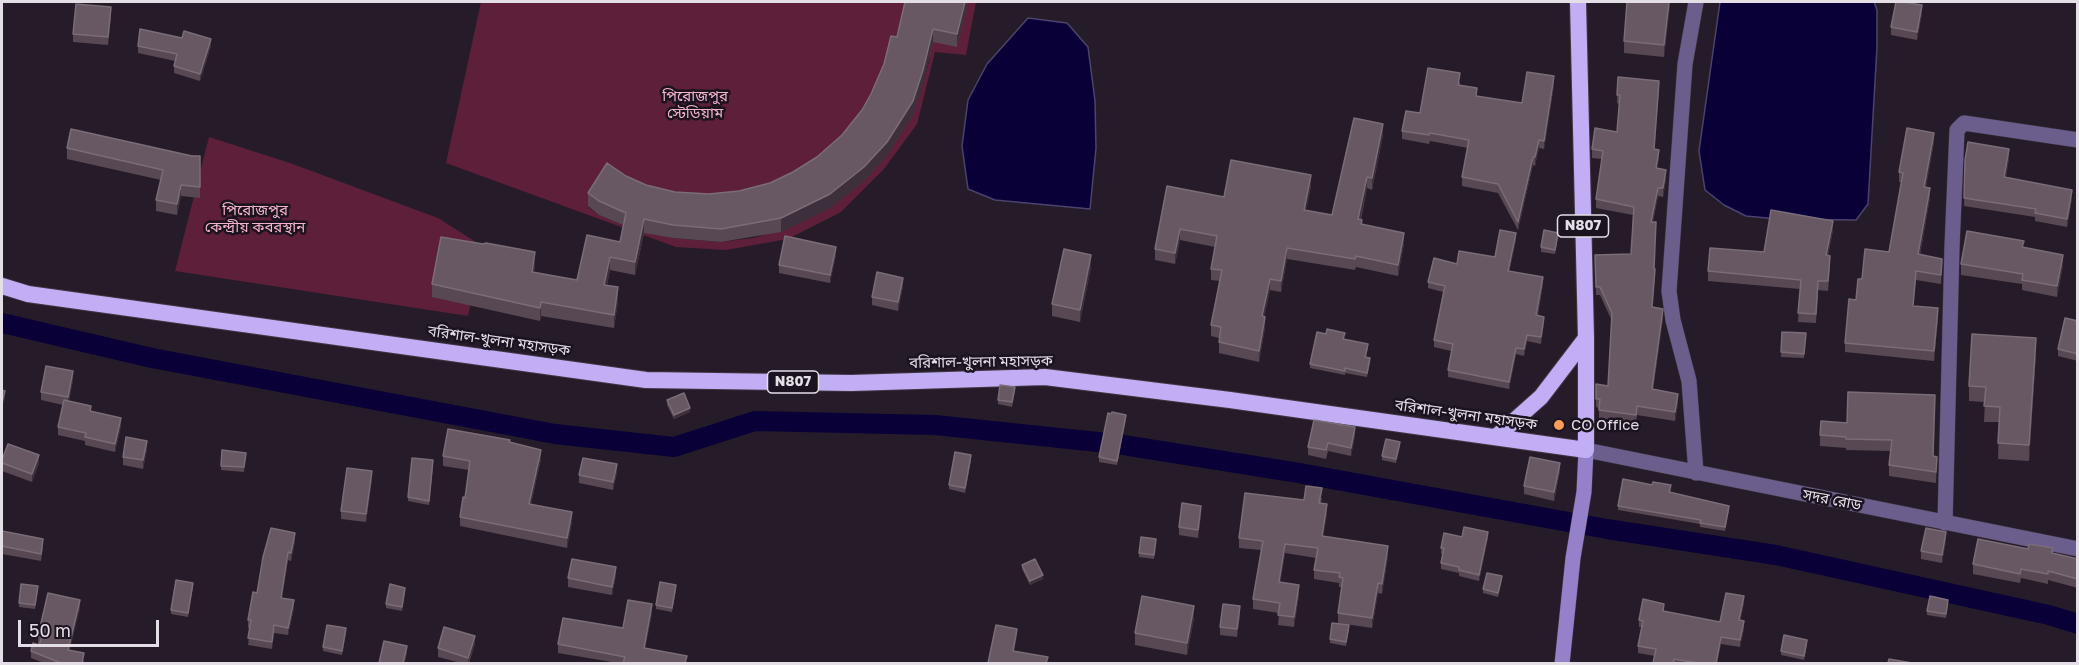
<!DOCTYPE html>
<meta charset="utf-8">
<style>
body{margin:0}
#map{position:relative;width:2079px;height:665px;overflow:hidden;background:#261c29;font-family:"Golos Text",sans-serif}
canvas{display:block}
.frame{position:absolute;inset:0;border:3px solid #e4dee6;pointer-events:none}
.scale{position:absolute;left:18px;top:620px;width:141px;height:27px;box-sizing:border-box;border:3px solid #e4dee6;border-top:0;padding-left:8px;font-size:18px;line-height:21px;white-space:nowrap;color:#e4dee6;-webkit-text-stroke:4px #1c1320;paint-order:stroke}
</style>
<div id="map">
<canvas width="2079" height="665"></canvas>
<div class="frame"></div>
<div class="scale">50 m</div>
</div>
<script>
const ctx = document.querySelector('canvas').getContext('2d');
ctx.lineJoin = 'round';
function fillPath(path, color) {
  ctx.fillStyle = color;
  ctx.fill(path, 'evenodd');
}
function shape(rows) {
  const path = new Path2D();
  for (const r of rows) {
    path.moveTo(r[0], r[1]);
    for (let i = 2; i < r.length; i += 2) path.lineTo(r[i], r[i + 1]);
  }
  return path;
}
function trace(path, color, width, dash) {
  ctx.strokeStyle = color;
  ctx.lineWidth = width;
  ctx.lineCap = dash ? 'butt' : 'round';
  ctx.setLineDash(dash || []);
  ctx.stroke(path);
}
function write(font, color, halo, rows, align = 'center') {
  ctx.font = font + ' "Golos Text","Noto Sans Bengali",sans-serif';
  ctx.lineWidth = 5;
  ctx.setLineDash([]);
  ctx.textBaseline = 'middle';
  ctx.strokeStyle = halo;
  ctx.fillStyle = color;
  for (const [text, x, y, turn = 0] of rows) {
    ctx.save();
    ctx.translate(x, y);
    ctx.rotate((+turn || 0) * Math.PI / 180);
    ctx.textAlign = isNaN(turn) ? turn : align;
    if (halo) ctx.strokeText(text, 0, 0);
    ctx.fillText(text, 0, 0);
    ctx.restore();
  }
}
fillPath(shape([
 [481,2,976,2,966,55,935,52,917,124,884,169,841,212,788,239,726,250,676,247,446,163],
 [930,58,923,84,913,115,887,155,864,181,830,208,787,229,753,238,721,242,673,238,637,231,599,215,588,207,781,191,871,108],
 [209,137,290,163,438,218,482,246,468,316,175,271]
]), '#5e1f3b');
const water = shape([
 [1720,2,1874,2,1877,10,1877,47,1868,204,1856,220,1778,219,1746,216,1724,205,1705,190,1699,151,1720,2],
 [1028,18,1067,23,1088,47,1095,101,1096,148,1090,209,995,200,968,189,962,146,968,100,987,64,1028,18]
]);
fillPath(water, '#090038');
trace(water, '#4b436c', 1.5);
trace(shape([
 [2,323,152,358,555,434,674,447,755,421,935,425,1117,444,1299,473,1607,529,1776,555,2049,615,2078,624]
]), '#090038', 20);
const minor = shape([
 [1696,2,1685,64,1669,291,1673,320,1689,381,1696,473],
 [1945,523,1952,247,1957,130,1964,123,2078,140]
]);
const tertiary = shape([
 [1586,450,2078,549]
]);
const secondary = shape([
 [1562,664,1573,558,1584,492,1586,450]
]);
const trunk = shape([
 [2,286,28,294,646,380,851,383,1045,377,1230,400,1586,450,1586,338,1578,2],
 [1496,437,1541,397,1586,338]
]);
trace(minor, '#413743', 16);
trace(tertiary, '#413743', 16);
trace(secondary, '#413743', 16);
trace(trunk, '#413743', 18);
trace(minor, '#6b5e8c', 15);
trace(tertiary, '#6b5e8c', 15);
trace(secondary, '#9580ca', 15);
trace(trunk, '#c2aef5', 16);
fillPath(shape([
 [968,2,957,47,933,42,923,84,913,115,887,155,864,181,830,208,781,232,721,242,673,238,644,233,635,275,610,270,607,285,618,301,614,328,541,316,540,321,432,297,432,284,535,266,534,272,577,280,620,242,623,225,599,215,588,206,588,193,626,176,646,185,675,192,709,194,739,191,770,183,793,172,817,157,842,135,862,110,871,94,897,37],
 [1670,2,1664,57,1624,53,1624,41],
 [1922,13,1917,40,1891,35,1891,27],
 [111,16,108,45,73,42,73,34],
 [138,46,211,46,200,81,174,73,174,66,175,61,138,53],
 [1460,82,1460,85,1477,96,1522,103,1554,85,1544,149,1539,148,1535,166,1533,165,1518,230,1498,193,1462,186,1462,177,1468,148,1430,141,1429,144,1402,139,1402,131,1420,113],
 [1659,89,1654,149,1659,158,1657,168,1666,179,1663,197,1658,196,1653,222,1655,277,1652,307,1663,318,1653,390,1678,403,1675,421,1637,415,1636,423,1599,418,1599,408,1596,407,1596,384,1608,386,1612,321,1600,295,1596,295,1595,255,1631,254,1633,215,1596,208,1596,199,1602,159,1592,158,1592,149,1617,132,1619,104,1617,103,1617,95],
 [1383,135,1372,190,1367,188,1361,220,1362,224,1404,244,1398,276,1356,267,1355,270,1287,259,1281,292,1270,290,1264,317,1265,328,1259,362,1219,353,1219,338,1211,336,1211,325,1220,281,1211,280,1211,269,1215,247,1180,240,1175,264,1155,260,1155,249,1167,186,1224,197,1311,186,1306,210,1332,215],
 [1934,142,1926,187,1930,198,1920,255,1942,259,1941,284,1916,280,1913,306,1938,317,1934,361,1845,352,1845,343,1856,300,1862,279,1889,252,1902,182,1899,182,1899,172],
 [67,148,200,156,200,198,181,196,177,215,156,211,156,200,161,180,67,159],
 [2009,158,2006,177,2072,198,2067,227,2035,221,2035,217,1964,206,1965,160],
 [1833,230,1828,256,1830,265,1828,291,1818,290,1816,323,1798,322,1800,289,1708,281,1708,271,1764,252],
 [1558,237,1555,254,1541,252,1541,247],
 [1516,240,1509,272,1543,284,1538,315,1544,323,1541,344,1527,341,1524,356,1516,354,1509,389,1448,377,1448,370,1451,351,1434,347,1434,340,1443,292,1428,288,1428,282,1457,264,1495,257],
 [2024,247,2063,265,2057,297,2022,290,2022,284,1961,275,1961,264],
 [836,255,830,283,779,273,779,265],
 [1091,267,1080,322,1052,316,1052,304],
 [903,286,898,311,872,305,872,297],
 [2078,321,2078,361,2058,356,2058,349],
 [1782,332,1806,333,1804,358,1781,357],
 [1344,340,1368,348,1366,357,1370,362,1367,377,1345,373,1345,375,1310,368,1310,364],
 [2036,353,2029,461,1998,459,1999,422,1984,422,1985,402,1969,401,1969,386],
 [73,380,69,401,121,426,115,452,85,445,85,441,58,435,58,427,63,405,41,400,41,392],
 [1015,391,1012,407,998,404,998,400],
 [667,400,690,412,674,419,667,405],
 [1126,419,1117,465,1099,462,1099,457],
 [1847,423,1937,457,1936,483,1889,476,1889,465,1891,451,1846,450,1846,448,1820,446,1820,435],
 [1355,435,1351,456,1328,451,1326,459,1308,455,1308,447],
 [510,442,541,459,531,504,572,522,567,548,460,526,460,517,465,498,469,470,443,466,443,456],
 [1400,446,1396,463,1382,460,1382,456],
 [147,449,143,469,123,465,123,457],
 [222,450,246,453,244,472,221,470],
 [2,460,39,463,32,482,2,471],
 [971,460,965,493,949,489,949,485],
 [433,465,429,505,408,501,408,497],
 [1560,471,1554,501,1524,494,1524,486],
 [617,472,613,490,579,483,579,475],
 [372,479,366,522,341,519,341,511],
 [1671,489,1670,493,1729,510,1725,531,1700,527,1700,524,1618,510,1618,506],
 [1322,498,1321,503,1327,514,1323,536,1388,556,1382,594,1378,593,1372,628,1338,623,1338,613,1342,587,1339,587,1339,583,1314,579,1314,570,1316,558,1285,553,1280,582,1299,595,1294,627,1278,625,1279,613,1253,609,1253,599,1261,550,1239,548,1239,538,1304,500],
 [1201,514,1198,538,1179,535,1179,527],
 [2,531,43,547,41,561,2,554],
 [1462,537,1488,538,1479,581,1459,576,1459,573,1441,569,1441,563,1443,554,1441,554,1441,548],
 [1946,540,1942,563,1921,559,1921,551],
 [295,541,291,561,288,560,282,598,294,608,288,635,274,633,272,649,248,645,250,628,248,628,248,620,257,593],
 [1156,543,1154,559,1139,557,1139,553],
 [2053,553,2078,559,2078,588,2048,580,2048,584,2021,578,2020,583,1973,574,1973,564],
 [1022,565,1043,579,1030,585,1022,569],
 [616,575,612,595,568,587,568,578],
 [1502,580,1498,597,1483,593,1483,589],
 [193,587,188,617,171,614,171,610],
 [676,589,672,612,656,609,656,605],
 [38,590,35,609,19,607,19,603],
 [405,592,402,611,386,608,386,604],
 [1744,603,1740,621,1744,628,1740,647,1721,644,1717,663,1653,663,1655,656,1638,653,1638,646,1642,627,1639,627,1639,620,1664,611,1720,622],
 [1948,604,1946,618,1927,615,1927,611],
 [80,608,69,650,84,661,83,663,44,663,31,658,31,651,38,644,38,636],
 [652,613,645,648,687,663,618,663,558,653,558,644,623,628],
 [1240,615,1237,637,1220,635,1220,627],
 [1194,618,1187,655,1135,645,1135,633],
 [1349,629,1346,646,1330,643,1330,639],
 [346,632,342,655,323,651,323,647],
 [475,644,469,663,461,663,438,657,438,648],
 [1807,644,1804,660,1781,655,1781,651]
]), '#584853');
fillPath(shape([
 [965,2,968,2,957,47,957,34],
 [1669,2,1670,2,1670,5,1664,57,1664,45],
 [1922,5,1922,13,1917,40,1917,32],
 [933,29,933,42,923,84,913,115,887,155,864,181,830,208,781,232,781,218],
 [211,39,211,46,200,81,200,74],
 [1554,76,1554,85,1544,149,1544,141],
 [1659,81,1659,89,1654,157,1654,149],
 [1383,124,1383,135,1372,190,1372,178],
 [1934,133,1934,142,1924,197,1924,187],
 [1539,140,1539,148,1535,166,1535,157],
 [2009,149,2009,158,2004,185,2004,177],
 [1659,150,1659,158,1656,177,1656,168],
 [1533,157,1533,165,1518,230,1518,222],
 [1666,170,1666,179,1663,197,1663,188],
 [1311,175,1311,186,1304,221,1304,210],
 [1367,177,1367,188,1358,230,1358,219],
 [181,185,181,196,177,215,177,204],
 [1658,188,1658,196,1651,230,1651,222],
 [1930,188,1930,198,1918,264,1918,254],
 [2072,190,2072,198,2067,227,2067,219],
 [644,219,644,233,635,275,635,262],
 [1833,221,1833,230,1826,265,1826,255],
 [1180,229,1180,240,1175,264,1175,253],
 [1404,233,1404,244,1398,276,1398,265],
 [1516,233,1516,240,1508,278,1508,271],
 [836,247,836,255,830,283,830,275],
 [1287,248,1287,259,1281,292,1281,281],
 [535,252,535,266,532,286,532,272],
 [1091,255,1091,267,1080,322,1080,310],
 [2063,255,2063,265,2057,297,2057,286],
 [610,257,610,270,604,298,604,285],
 [1543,277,1543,284,1536,322,1536,315],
 [903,278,903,286,898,311,898,302],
 [1270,279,1270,290,1262,327,1262,316],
 [618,287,618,301,614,328,614,315],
 [541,302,541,316,540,321,540,308],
 [1938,308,1938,317,1934,361,1934,351],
 [1663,309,1663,318,1652,398,1652,389],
 [1265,317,1265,328,1259,362,1259,351],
 [1544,317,1544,323,1541,344,1541,337],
 [1527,335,1527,341,1524,356,1524,349],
 [2036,338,2036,353,2029,461,2029,445],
 [1516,348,1516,354,1509,389,1509,382],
 [73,371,73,380,68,406,68,397],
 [5,391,5,399,2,409,2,402],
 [1678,394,1678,403,1675,421,1675,412],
 [690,408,690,412,674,419,674,415],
 [1126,415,1126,419,1117,465,1117,461],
 [121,418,121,426,115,452,115,444],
 [1355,427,1355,435,1351,456,1351,448],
 [147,441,147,449,143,469,143,460],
 [541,450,541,459,529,513,529,504],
 [39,455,39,463,32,482,32,474],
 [1560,463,1560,471,1554,501,1554,492],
 [617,464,617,472,613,490,613,482],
 [372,471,372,479,366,522,366,514],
 [1327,504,1327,514,1322,546,1322,536],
 [1201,506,1201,514,1198,538,1198,530],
 [572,512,572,522,567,548,567,538],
 [1488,532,1488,538,1479,581,1479,575],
 [1946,532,1946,540,1942,563,1942,555],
 [295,533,295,541,291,561,291,553],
 [1285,544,1285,553,1279,592,1279,582],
 [1388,546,1388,556,1382,594,1382,584],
 [288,552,288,560,281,605,281,598],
 [616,567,616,575,612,595,612,587],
 [1043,575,1043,579,1030,585,1030,581],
 [1378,583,1378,593,1372,628,1372,618],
 [1299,585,1299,595,1294,627,1294,617],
 [1744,596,1744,603,1739,627,1739,620],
 [80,600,80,608,68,658,68,650],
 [294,600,294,608,288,635,288,628],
 [652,604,652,613,644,656,644,648],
 [1194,606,1194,618,1187,655,1187,643],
 [1240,606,1240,615,1237,637,1237,629],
 [1744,621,1744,628,1740,647,1740,640],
 [274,625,274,633,272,649,272,642],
 [1017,629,1017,636,1013,657,1013,651],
 [475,636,475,644,468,663,468,658],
 [1721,637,1721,644,1717,663,1716,663],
 [407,646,407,654,405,663,403,663]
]), '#3d303c');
const building = shape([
 [905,2,965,2,957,34,933,29,923,70,913,101,887,142,864,167,830,194,781,218,721,229,673,225,644,219,635,262,610,257,604,285,618,287,614,315,541,302,540,308,432,284,441,237,483,244,486,243,535,252,532,272,577,280,587,235,620,242,626,213,599,201,588,193,607,163,626,176,646,185,675,192,709,194,739,191,770,183,793,172,817,157,842,135,862,110,871,94,884,64,891,36,897,37,905,2],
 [1627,2,1669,2,1664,45,1624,41,1627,2],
 [1896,2,1903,2,1922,5,1917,32,1891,27,1896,2],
 [76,4,111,7,108,37,73,34,76,4],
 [140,29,182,38,184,31,211,39,200,74,174,66,177,54,138,46,140,29],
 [1428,68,1460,73,1458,85,1477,88,1476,96,1522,103,1527,72,1554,76,1544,141,1539,140,1535,157,1533,157,1518,222,1498,184,1462,177,1469,140,1430,133,1429,135,1402,131,1406,111,1420,113,1428,68],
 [1618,77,1659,81,1654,149,1659,150,1656,168,1666,170,1663,188,1658,188,1651,222,1656,222,1654,269,1655,269,1652,307,1663,309,1652,389,1678,394,1675,412,1637,406,1636,415,1599,410,1600,399,1596,399,1596,384,1608,386,1612,313,1600,287,1596,287,1595,255,1631,254,1634,207,1596,199,1603,151,1592,149,1595,128,1617,132,1620,95,1617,95,1618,77],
 [1354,118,1383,124,1372,178,1367,177,1358,219,1362,220,1361,224,1404,233,1398,265,1356,256,1355,259,1287,248,1281,281,1270,279,1262,316,1265,317,1259,351,1219,342,1221,327,1211,325,1222,270,1211,269,1217,236,1180,229,1175,253,1155,249,1167,186,1224,197,1231,160,1311,175,1304,210,1332,215,1354,118],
 [1907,128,1934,133,1924,187,1930,188,1918,254,1942,259,1941,275,1916,271,1913,306,1938,308,1934,351,1845,343,1849,299,1856,300,1858,279,1862,279,1865,249,1889,252,1903,173,1899,172,1907,128],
 [71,129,192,156,200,156,200,187,181,185,177,204,156,200,163,170,67,148,71,129],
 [1968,142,2009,149,2004,177,2072,190,2067,219,2035,213,2036,209,1964,198,1965,160,1968,142],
 [1771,210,1833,221,1826,255,1830,256,1828,281,1818,281,1816,314,1798,313,1801,280,1708,271,1710,248,1764,252,1771,210],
 [1500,230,1516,233,1508,271,1543,277,1536,315,1544,317,1541,337,1527,335,1524,349,1516,348,1509,382,1448,370,1453,344,1434,340,1445,286,1428,282,1434,258,1457,264,1459,251,1495,257,1500,230],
 [1544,230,1558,233,1555,250,1541,247,1544,230],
 [1967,231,2024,241,2022,247,2063,255,2057,286,2022,280,2023,274,1961,264,1967,231],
 [785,236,836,247,830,275,779,265,785,236],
 [1064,249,1091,255,1080,310,1052,304,1064,249],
 [877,272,903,278,898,302,872,297,877,272],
 [2065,318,2078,321,2078,354,2058,349,2065,318],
 [1327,329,1345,333,1343,339,1368,344,1365,357,1370,358,1367,373,1345,368,1345,371,1310,364,1317,332,1326,334,1327,329],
 [1782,332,1806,333,1804,354,1781,352,1782,332],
 [1972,334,2036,338,2029,445,1998,443,2000,407,1984,406,1986,387,1969,386,1972,334],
 [46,366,73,371,68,397,41,392,46,366],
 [1000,385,1015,387,1012,402,998,400,1000,385],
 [2,390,5,391,2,402,2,390],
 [1848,392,1935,395,1933,456,1937,457,1936,472,1889,465,1892,440,1846,439,1846,437,1820,435,1821,421,1847,423,1848,392],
 [684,393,690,408,674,415,667,400,684,393],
 [64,400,91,406,90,411,121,418,115,444,85,437,86,433,58,427,64,400],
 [1112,412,1126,415,1117,461,1099,457,1108,413,1111,414,1112,412],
 [1314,420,1355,427,1351,448,1328,443,1326,450,1308,447,1314,420],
 [448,429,510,440,509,442,541,450,529,504,572,512,567,538,460,517,463,497,465,498,470,461,443,456,448,429],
 [126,437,147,441,143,460,123,457,126,437],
 [1386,439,1400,442,1396,459,1382,456,1386,439],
 [8,444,39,455,32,474,2,463,2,460,8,444],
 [222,450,246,453,244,467,221,466,222,450],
 [955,452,971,455,965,488,949,485,955,452],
 [1530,457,1560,463,1554,492,1524,486,1530,457],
 [412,458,433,460,429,501,408,497,412,458],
 [583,458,617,464,613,482,579,475,583,458],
 [347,468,372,471,366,514,341,511,347,468],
 [1623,479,1652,485,1653,482,1671,485,1669,492,1729,506,1725,527,1700,523,1701,520,1618,506,1623,479],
 [1306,486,1322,488,1319,503,1327,504,1322,536,1388,546,1382,584,1378,583,1372,618,1338,613,1343,578,1339,577,1340,573,1314,570,1318,548,1285,544,1279,582,1299,585,1294,617,1278,615,1280,603,1253,599,1263,541,1239,538,1245,493,1304,500,1306,486],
 [1182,503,1201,506,1198,530,1179,527,1182,503],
 [1464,527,1488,532,1479,575,1459,570,1459,567,1441,563,1444,548,1441,548,1444,533,1462,537,1464,527],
 [271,528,295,533,291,553,288,552,281,598,294,600,288,628,274,625,272,642,248,638,251,620,248,620,253,592,257,593,263,557,271,528],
 [1926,528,1946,532,1942,555,1921,551,1926,528],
 [2,531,43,539,41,554,2,546,2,531],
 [1141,537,1156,539,1154,555,1139,553,1141,537],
 [1978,539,2028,549,2029,544,2053,548,2052,553,2078,559,2078,579,2048,571,2048,574,2021,569,2020,574,1973,564,1978,539],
 [572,559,616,567,612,587,568,578,572,559],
 [1035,559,1043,575,1030,581,1022,565,1035,559],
 [1487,573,1502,576,1498,593,1483,589,1487,573],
 [176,580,193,583,188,613,171,610,176,580],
 [660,582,676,585,672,608,656,605,660,582],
 [21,584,38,586,35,605,19,603,21,584],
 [390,584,405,588,402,607,386,604,390,584],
 [48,593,80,600,68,650,84,653,82,663,61,663,31,651,33,643,39,645,42,637,38,636,48,593],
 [1726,593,1744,596,1739,620,1744,621,1740,640,1721,637,1716,663,1698,663,1674,659,1673,663,1653,663,1656,649,1638,646,1643,621,1639,620,1643,599,1664,604,1663,611,1720,622,1726,593],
 [1142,596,1194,606,1187,643,1135,633,1142,596],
 [1930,596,1948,600,1946,614,1927,611,1930,596],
 [628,600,652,604,644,648,687,656,685,663,623,663,625,657,558,644,563,618,623,628,628,600],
 [1223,604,1240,606,1237,629,1220,627,1223,604],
 [1332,623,1349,625,1346,642,1330,639,1332,623],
 [327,625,346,628,342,651,323,647,327,625],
 [996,625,1017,629,1013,651,1048,657,1046,663,988,663,996,625],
 [444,627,475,636,468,658,438,648,444,627],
 [1784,635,1807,640,1804,656,1781,651,1784,635],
 [384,641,407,646,403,663,379,663,384,641],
 [1889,659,1912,663,1888,663,1889,659]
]);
fillPath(building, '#675863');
trace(building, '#7a6d77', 1.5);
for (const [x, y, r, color] of [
 [1559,425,6,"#fd9c56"]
]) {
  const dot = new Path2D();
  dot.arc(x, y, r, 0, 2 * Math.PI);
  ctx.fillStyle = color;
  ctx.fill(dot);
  trace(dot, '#1c1320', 2);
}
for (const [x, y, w] of [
 [1583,226,51],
 [793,382,51]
]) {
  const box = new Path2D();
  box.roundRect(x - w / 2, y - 11, w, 22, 4.5);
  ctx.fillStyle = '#1c1320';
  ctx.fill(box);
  trace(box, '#e4dee6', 1.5);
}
write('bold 14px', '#e4dee6', null, [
 ["N807",1583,226],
 ["N807",793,382]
]);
write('15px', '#f3b3ca', '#1c1320', [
 ["পিরোজপুর",695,96],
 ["স্টেডিয়াম",695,113],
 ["পিরোজপুর",255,210],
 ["কেন্দ্রীয় কবরস্থান",255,227]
]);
write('15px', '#e4dee6', '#1c1320', [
 ["বরিশাল-খুলনা মহাসড়ক",499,341,8],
 ["বরিশাল-খুলনা মহাসড়ক",981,362,-1],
 ["বরিশাল-খুলনা মহাসড়ক",1466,415,8],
 ["সদর রোড",1832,500,11]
]);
write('15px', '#e4dee6', '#1c1320', [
 ["CO Office",1571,425]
], 'left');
</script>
